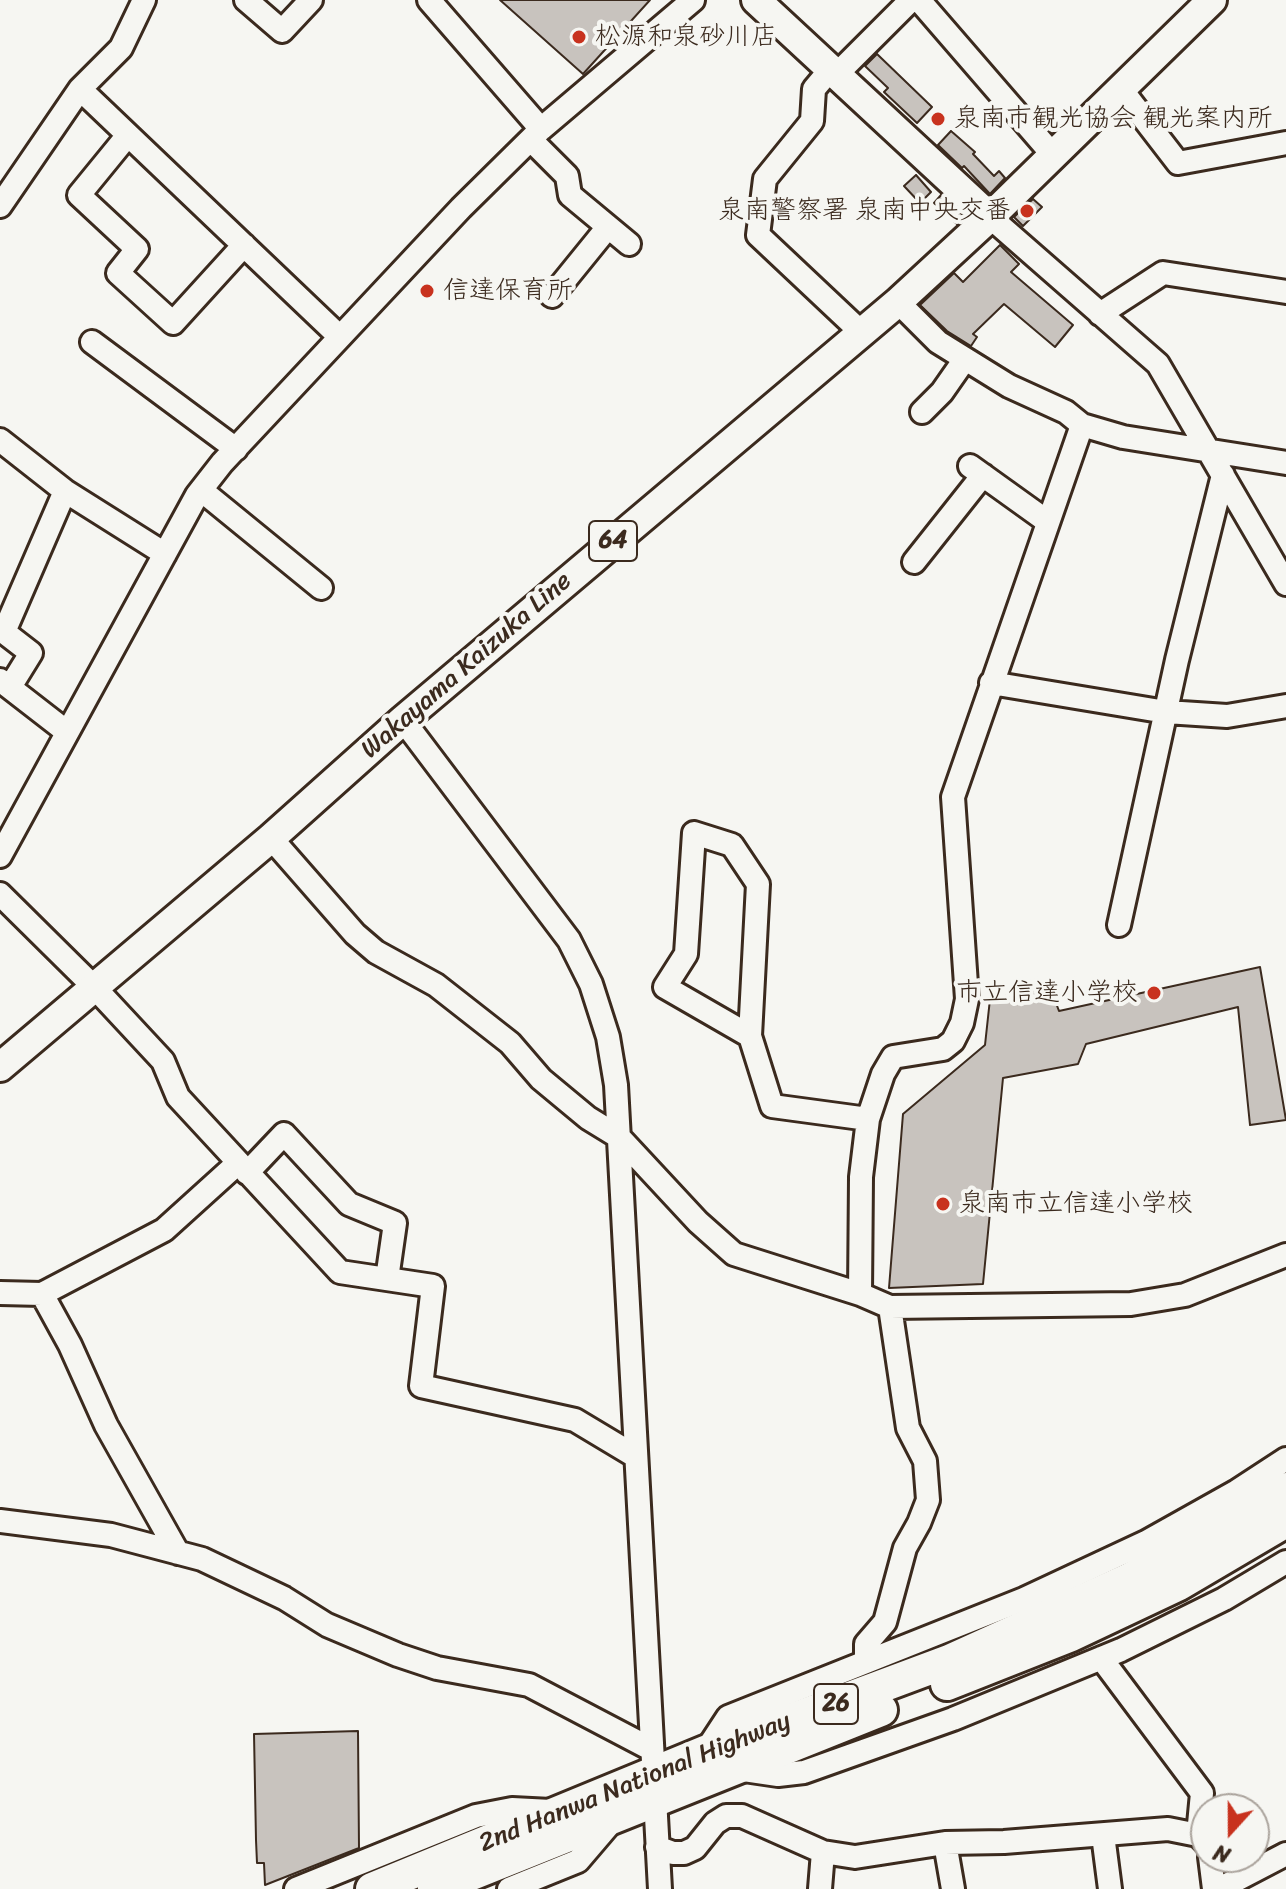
<!DOCTYPE html>
<meta charset="utf-8">
<style>
body{margin:0}
#map{position:relative;width:1286px;height:1889px;overflow:hidden;background:#f6f6f2;font-family:Sriracha,sans-serif}
canvas{display:block}
.north{position:absolute;left:1190px;top:1793px;width:80px;height:80px;box-sizing:border-box;background:#f6f6f2;border:2px solid #aba49d;border-radius:50%;rotate:201deg;font-size:22px;font-weight:700;line-height:32px;text-align:center;color:#3b2a1e}
.north::after{content:'';display:block;margin:auto;width:28px;height:36px;background:#c8321e;clip-path:polygon(50% 0,100% 100%,50% 72%,0 100%)}
</style>
<div id="map">
<canvas width="1286" height="1889"></canvas>
<div class="north">N</div>
</div>
<script>
const ctx = document.querySelector('canvas').getContext('2d');
ctx.lineJoin = 'round';
function fillPath(path, color) {
  ctx.fillStyle = color;
  ctx.fill(path, 'evenodd');
}
function shape(rows) {
  const path = new Path2D();
  for (const r of rows) {
    path.moveTo(r[0], r[1]);
    for (let i = 2; i < r.length; i += 2) path.lineTo(r[i], r[i + 1]);
  }
  return path;
}
function trace(path, color, width, dash) {
  ctx.strokeStyle = color;
  ctx.lineWidth = width;
  ctx.lineCap = dash ? 'butt' : 'round';
  ctx.setLineDash(dash || []);
  ctx.stroke(path);
}
function write(font, color, halo, rows, align = 'center') {
  ctx.font = font + ' Sriracha,"Klee One",sans-serif';
  ctx.lineWidth = 8;
  ctx.setLineDash([]);
  ctx.textBaseline = 'middle';
  ctx.strokeStyle = halo;
  ctx.fillStyle = color;
  for (const [text, x, y, turn = 0] of rows) {
    ctx.save();
    ctx.translate(x, y);
    ctx.rotate((+turn || 0) * Math.PI / 180);
    ctx.textAlign = isNaN(turn) ? turn : align;
    if (halo) ctx.strokeText(text, 0, 0);
    ctx.fillText(text, 0, 0);
    ctx.restore();
  }
}
const building = shape([
 [500,0,650,0,583,74,500,0],
 [877,54,932,107,917,123,884,92,888,88,865,66,877,54],
 [951,131,975,152,973,154,994,176,999,171,1005,178,990,194,964,166,962,168,938,145,951,131],
 [916,175,931,192,920,203,904,186,916,175],
 [941,195,965,217,957,224,934,203,941,195],
 [1033,199,1042,207,1023,226,1014,217,1033,199],
 [1000,245,1019,264,1011,272,1073,325,1055,347,1004,304,973,334,977,337,971,346,947,331,920,305,954,273,963,282,1000,245],
 [1260,967,1286,1120,1250,1125,1238,1007,1086,1044,1078,1064,1003,1078,983,1284,889,1288,903,1114,985,1045,990,999,1050,987,1059,1011,1260,967],
 [358,1731,359,1848,265,1885,264,1863,257,1863,256,1840,254,1734,358,1731]
]);
fillPath(building, '#c8c3be');
trace(building, '#3b2a1e', 2);
const minor = shape([
 [246,0,282,31,311,0],
 [429,0,541,129],
 [919,0,1053,155],
 [830,70,814,89,812,121,765,179,758,235,861,332],
 [836,75,911,0],
 [80,89,340,337],
 [1121,89,1178,163,1286,143],
 [128,135,79,195,137,249,118,273,173,323,244,245],
 [531,140,567,176,570,195,629,244],
 [0,206,80,89,121,48,144,0],
 [990,217,1158,364,1286,584],
 [552,296,608,227],
 [898,302,938,342,1009,386,1066,412,1082,425,1123,437,1286,463],
 [1100,314,1163,273,1286,292],
 [92,342,236,449],
 [922,412,942,392,965,359],
 [0,440,65,491,165,554],
 [970,466,1048,522],
 [201,490,321,588],
 [914,562,983,475],
 [0,629,31,653,10,687],
 [4,632,65,491],
 [0,680,67,732],
 [991,683,1166,712,1227,716,1286,706],
 [403,720,569,940,591,984,608,1037,616,1085,660,1889],
 [271,838,355,934,376,952,436,985,510,1043,541,1079,588,1118,619,1137,698,1222,734,1254,860,1294,890,1307,1131,1304,1185,1295,1286,1255],
 [0,856,197,495,222,463,461,208,541,129,693,0],
 [0,894,96,989,163,1061,178,1097,340,1272,433,1286,421,1386,575,1420,635,1456],
 [1119,925,1177,660,1223,475],
 [750,1036,665,987,686,954,694,833,732,845,758,884,750,1036,772,1106,868,1119],
 [247,1173,284,1134,349,1204,395,1223,387,1279],
 [0,1293,42,1294,164,1230,238,1163],
 [42,1294,70,1345,106,1425,178,1553],
 [860,1294,861,1177,868,1119,883,1074,893,1057,943,1049,953,1041,962,1023,967,999,953,797,1082,425],
 [0,1521,111,1535,202,1559,284,1598,327,1625,398,1655,437,1668,529,1685,651,1749],
 [1101,1658,1202,1793,1198,1835],
 [866,1662,866,1644,885,1622,905,1548,919,1523,928,1500,925,1461,908,1428,890,1307],
 [705,1752,728,1717,1024,1599,1146,1542,1237,1491,1286,1459],
 [737,1769,778,1775,804,1772,953,1719,1121,1650,1224,1599,1286,1562],
 [1103,1835,1110,1889],
 [945,1843,953,1889],
 [657,1847,673,1853,684,1853,695,1848,715,1823,726,1816,742,1816,823,1852,855,1857,945,1843,1004,1842,1168,1829,1198,1835,1206,1843],
 [1210,1857,1214,1889],
 [296,1889,476,1816,512,1809,551,1811],
 [509,1889,578,1861,613,1820],
 [820,1889,823,1852],
 [1219,1889,1286,1854]
]);
const major = shape([
 [756,0,990,217],
 [0,1067,271,838,403,720,898,302,990,217,1212,0]
]);
const highway = shape([
 [947,1684,1071,1635,1179,1584,1286,1521],
 [372,1889,705,1752,949,1661,1130,1579,1286,1489],
 [434,1889,881,1710]
]);
trace(minor, '#3b2a1e', 28);
trace(major, '#3b2a1e', 34);
trace(highway, '#3b2a1e', 38);
trace(minor, '#f6f6f2', 22);
trace(major, '#f6f6f2', 28);
trace(highway, '#f6f6f2', 32);
for (const [x, y, r, color] of [
 [579,37,8,"#c8321e"],
 [938,119,8,"#c8321e"],
 [1027,211,8,"#c8321e"],
 [427,291,8,"#c8321e"],
 [1154,993,8,"#c8321e"],
 [943,1204,8,"#c8321e"]
]) {
  const dot = new Path2D();
  dot.arc(x, y, r, 0, 2 * Math.PI);
  ctx.fillStyle = color;
  ctx.fill(dot);
  trace(dot, '#f6f6f2', 3);
}
for (const [x, y, w] of [
 [613,541,48],
 [836,1704,44]
]) {
  const box = new Path2D();
  box.roundRect(x - w / 2, y - 20, w, 40, 6);
  ctx.fillStyle = '#f6f6f2';
  ctx.fill(box);
  trace(box, '#3b2a1e', 2);
}
write('bold 24px', '#3b2a1e', null, [
 ["64",613,541],
 ["26",836,1704]
]);
write('26px', '#3b2a1e', '#f6f6f2', [
 ["松源和泉砂川店",595,37],
 ["泉南市観光協会 観光案内所",954,119],
 ["泉南警察署 泉南中央交番",1011,211,"right"],
 ["信達保育所",443,291],
 ["市立信達小学校",1138,993,"right"],
 ["泉南市立信達小学校",959,1204]
], 'left');
write('26px', '#3b2a1e', '#f6f6f2', [
 ["Wakayama Kaizuka Line",467,666,-41],
 ["2nd Hanwa National Highway",635,1783,-22]
]);
</script>
